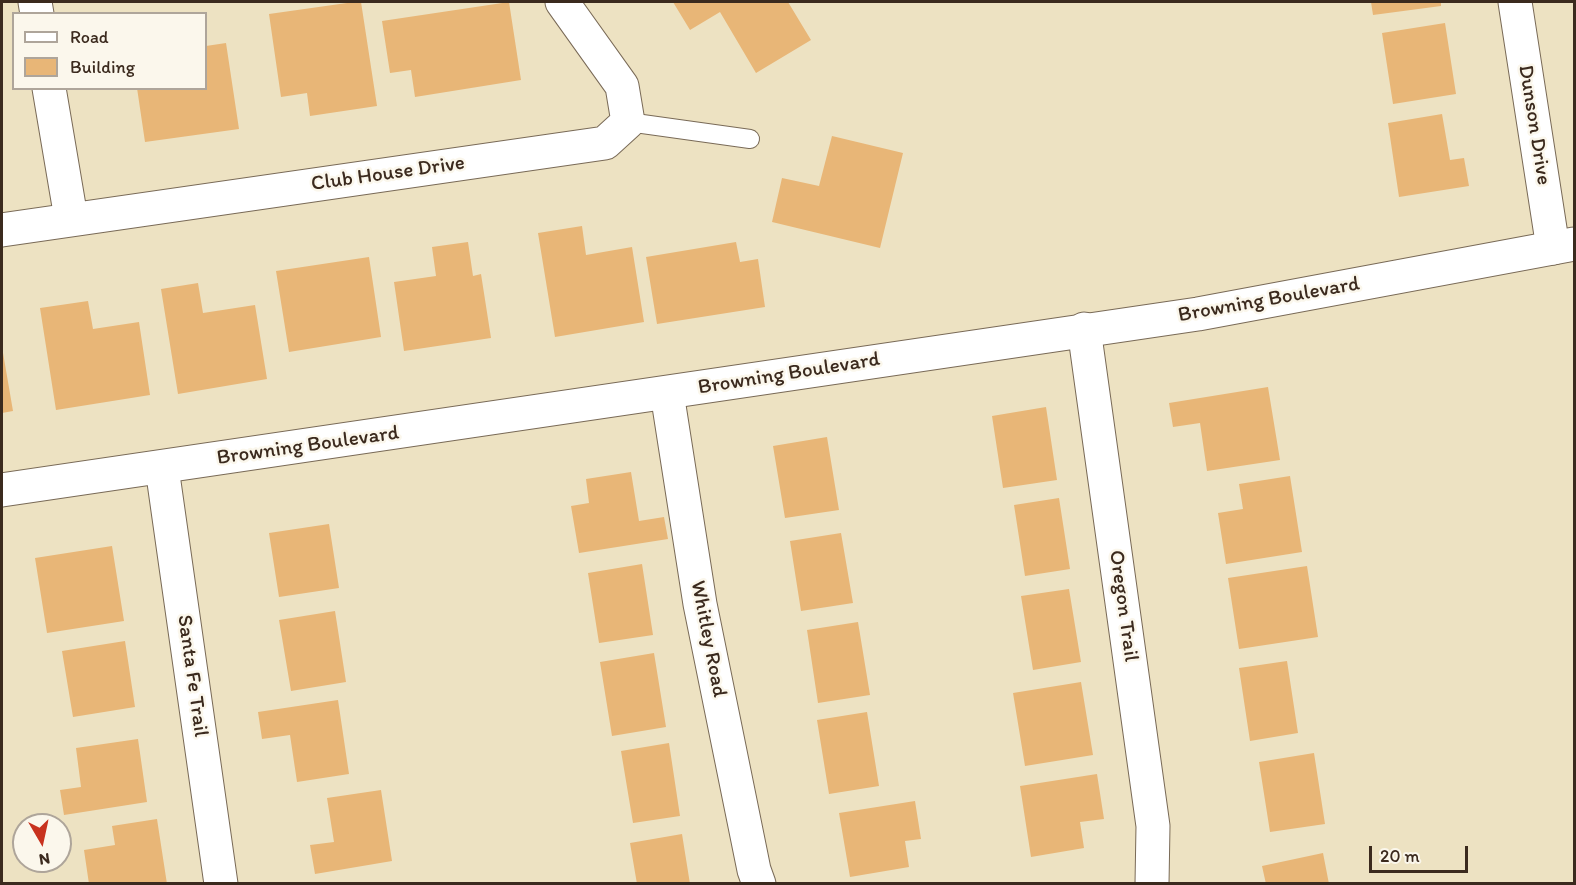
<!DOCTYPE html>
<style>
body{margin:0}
#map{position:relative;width:1576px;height:885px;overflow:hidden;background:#ede2c2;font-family:Itim,sans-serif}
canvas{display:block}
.frame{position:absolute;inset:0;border:3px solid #3b2a1e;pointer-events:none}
.legend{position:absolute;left:12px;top:12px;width:195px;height:78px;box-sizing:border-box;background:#fbf7ec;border:2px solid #aea59a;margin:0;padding:8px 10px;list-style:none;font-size:18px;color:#3b2a1e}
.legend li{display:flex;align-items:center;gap:12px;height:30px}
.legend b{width:30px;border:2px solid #aea59a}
.north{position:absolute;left:12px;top:813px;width:60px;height:60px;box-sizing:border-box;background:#fbf7ec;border:2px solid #aea59a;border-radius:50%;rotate:171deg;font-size:16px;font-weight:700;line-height:24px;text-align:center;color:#3b2a1e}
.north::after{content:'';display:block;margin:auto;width:21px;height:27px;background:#c8321e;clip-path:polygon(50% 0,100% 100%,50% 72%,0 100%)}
.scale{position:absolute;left:1369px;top:846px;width:99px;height:27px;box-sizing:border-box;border:3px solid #3b2a1e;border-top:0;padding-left:8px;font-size:18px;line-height:21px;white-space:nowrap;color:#3b2a1e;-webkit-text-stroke:4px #fbf7ec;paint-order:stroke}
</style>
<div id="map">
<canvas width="1576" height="885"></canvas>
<div class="frame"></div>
<ul class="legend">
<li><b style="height:8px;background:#fff"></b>Road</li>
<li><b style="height:16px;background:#e8b677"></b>Building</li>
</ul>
<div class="north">N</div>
<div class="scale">20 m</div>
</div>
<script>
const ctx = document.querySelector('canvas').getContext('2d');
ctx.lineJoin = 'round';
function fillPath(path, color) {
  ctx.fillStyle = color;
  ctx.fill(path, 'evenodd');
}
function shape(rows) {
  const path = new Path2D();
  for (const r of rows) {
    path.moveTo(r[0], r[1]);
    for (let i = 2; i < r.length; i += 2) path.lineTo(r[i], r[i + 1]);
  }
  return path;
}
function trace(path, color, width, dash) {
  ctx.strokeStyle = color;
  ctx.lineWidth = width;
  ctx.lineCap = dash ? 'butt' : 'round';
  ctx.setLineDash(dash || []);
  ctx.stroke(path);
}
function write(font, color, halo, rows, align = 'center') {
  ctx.font = font + ' Itim,sans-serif';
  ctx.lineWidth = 5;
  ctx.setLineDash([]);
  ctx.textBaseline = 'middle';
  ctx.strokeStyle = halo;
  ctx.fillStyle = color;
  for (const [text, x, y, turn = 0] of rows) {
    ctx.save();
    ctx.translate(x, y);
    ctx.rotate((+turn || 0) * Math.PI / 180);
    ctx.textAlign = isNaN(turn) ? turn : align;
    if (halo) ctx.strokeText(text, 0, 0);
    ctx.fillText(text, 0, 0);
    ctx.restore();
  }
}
fillPath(shape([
 [354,2,361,2,377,106,310,116,307,93,281,97,269,14],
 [509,2,521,80,415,97,411,70,390,73,382,21],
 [673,2,788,2,811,40,756,73,720,12,690,30],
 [1371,2,1441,2,1441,6,1373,15],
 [1445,23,1456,94,1393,104,1382,33],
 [226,43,239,129,145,142,137,88,206,88,206,46],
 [1442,114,1450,160,1464,158,1469,186,1399,197,1388,123],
 [832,136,903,153,880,248,772,222,782,178,819,186],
 [582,226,586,255,632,247,644,322,555,337,538,233],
 [468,242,473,276,481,274,491,338,404,351,394,282,436,276,432,247],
 [736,242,740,262,758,259,765,307,657,324,646,257],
 [369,257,381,337,289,352,276,271],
 [198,283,203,313,255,305,267,379,178,394,161,289],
 [88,301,93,329,139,322,150,395,56,410,40,308],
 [2,347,13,411,2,413],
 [1268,387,1280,460,1207,471,1200,423,1173,427,1169,403],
 [1046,407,1057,480,1003,488,992,416],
 [827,437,839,510,785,518,773,446],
 [631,472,639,521,664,517,668,539,579,553,571,506,589,503,586,479],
 [1290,476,1302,552,1226,564,1218,513,1243,509,1239,484],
 [1059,498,1070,569,1025,576,1014,505],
 [329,524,339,588,279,597,269,533],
 [841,533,853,603,801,611,790,541],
 [112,546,124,621,47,633,35,558],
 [642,564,653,635,599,643,588,573],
 [1307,566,1318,637,1239,649,1228,578],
 [1069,589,1081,662,1033,670,1021,596],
 [335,611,346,682,291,691,279,620],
 [858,622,870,695,818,703,807,630],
 [125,641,135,707,73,717,62,651],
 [654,653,666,727,612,736,600,662],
 [1287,661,1298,733,1250,741,1239,668],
 [1081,682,1093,755,1025,766,1013,693],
 [338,700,349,774,297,782,290,735,262,739,258,712],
 [867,712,879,786,829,794,817,720],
 [138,739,147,802,64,815,60,790,81,787,76,748],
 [669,743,680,816,633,823,621,751],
 [1314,753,1325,824,1270,832,1259,762],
 [1097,774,1104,819,1080,822,1084,848,1031,857,1020,786],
 [381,790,392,861,315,874,310,845,334,842,327,798],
 [915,801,921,839,905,841,909,867,850,877,839,813],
 [157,819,167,884,89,884,84,850,115,845,112,826],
 [682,834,690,884,637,884,630,843],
 [1323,853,1329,884,1266,884,1262,866]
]), '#e8b677');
const service = shape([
 [628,122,750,139]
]);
const minor = shape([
 [35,2,37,14],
 [1515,2,1553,248],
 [49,88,71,218],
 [2,230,605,143,628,122,622,86,562,2],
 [1084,329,1153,826,1152,884],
 [667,393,700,604,754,870,759,884],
 [162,468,221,884]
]);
const tertiary = shape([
 [2,490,1198,314,1574,244]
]);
trace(service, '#796a57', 20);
trace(minor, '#796a57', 35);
trace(tertiary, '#796a57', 35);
trace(service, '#fff', 18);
trace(minor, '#fff', 33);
trace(tertiary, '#fff', 33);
write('21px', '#3b2a1e', '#fbf7ec', [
 ["Dunson Drive",1534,125,81],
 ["Club House Drive",388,174,-8],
 ["Browning Boulevard",1269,300,-10],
 ["Browning Boulevard",789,374,-9],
 ["Browning Boulevard",308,446,-8],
 ["Oregon Trail",1123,606,82],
 ["Whitley Road",708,639,79],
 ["Santa Fe Trail",192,676,82]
]);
</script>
